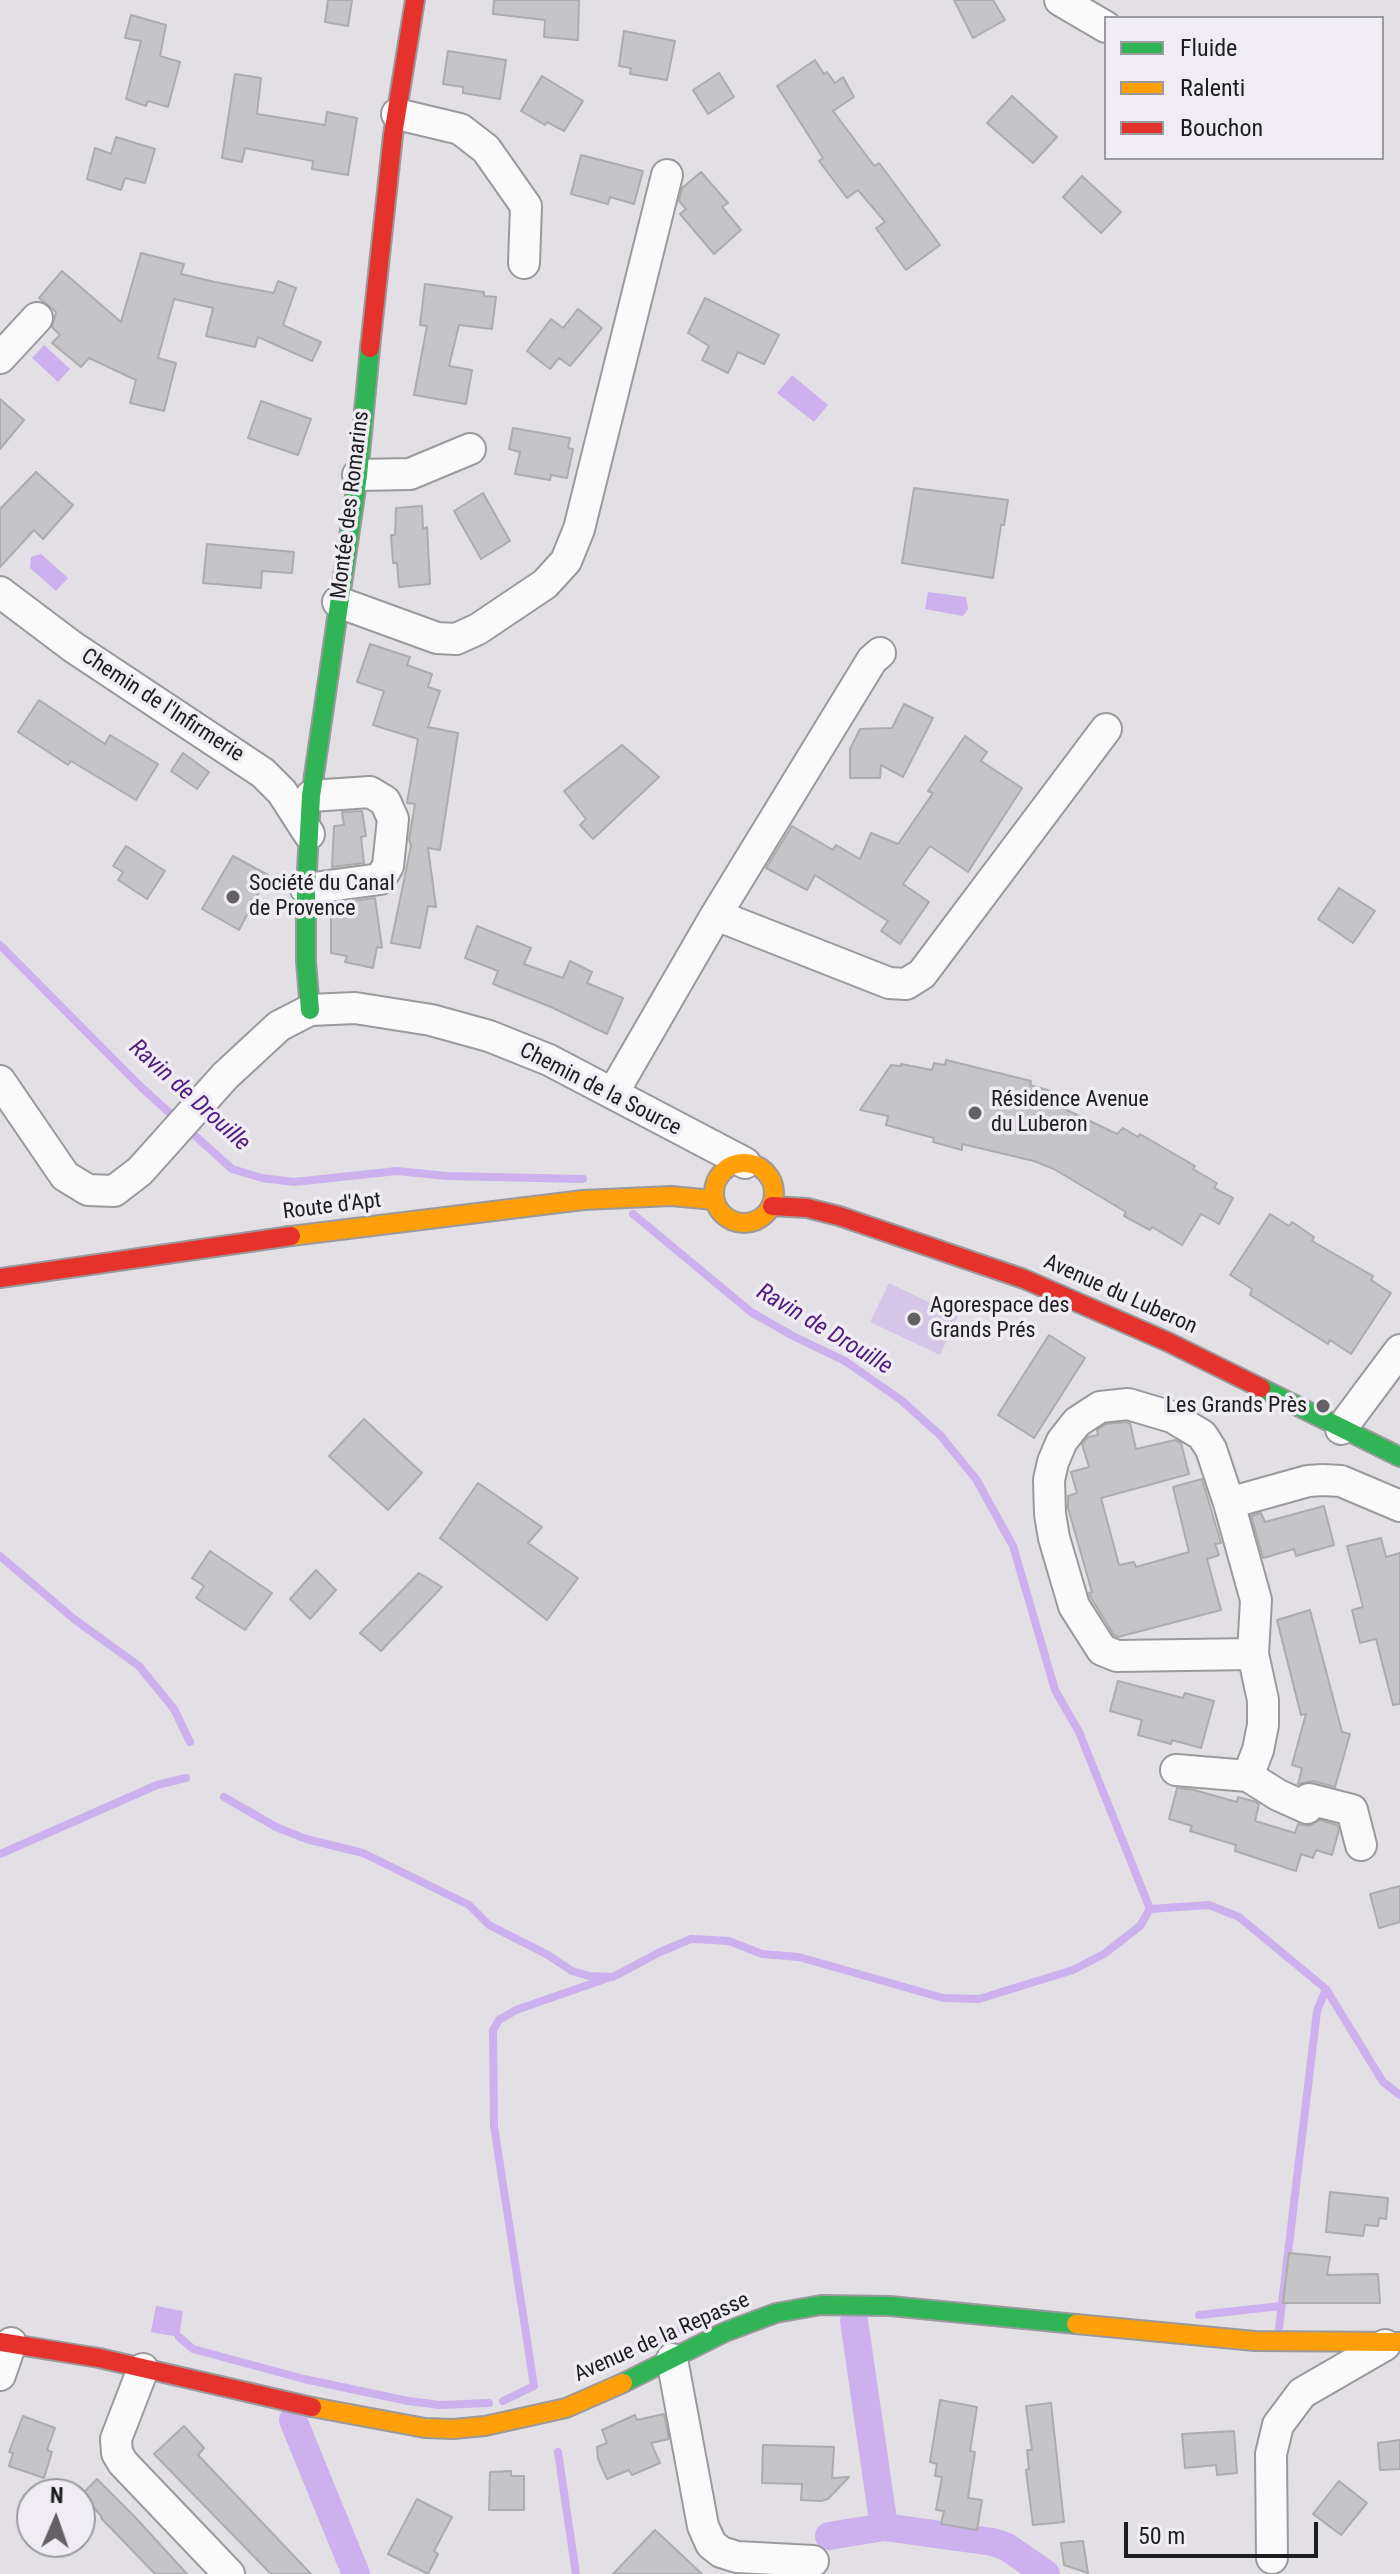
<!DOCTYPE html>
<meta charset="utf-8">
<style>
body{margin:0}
#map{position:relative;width:1400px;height:2574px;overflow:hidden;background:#e2e0e4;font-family:"Roboto Condensed",sans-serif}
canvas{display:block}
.legend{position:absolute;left:1104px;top:16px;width:280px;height:144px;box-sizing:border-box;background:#efedf3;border:2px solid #9b9a9e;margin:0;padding:10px 14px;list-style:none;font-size:24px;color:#1e1d1f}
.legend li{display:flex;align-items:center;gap:16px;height:40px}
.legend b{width:40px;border:2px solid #9b9a9e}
.north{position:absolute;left:16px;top:2478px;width:80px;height:80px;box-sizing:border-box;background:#efedf3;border:2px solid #9b9a9e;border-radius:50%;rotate:2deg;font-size:22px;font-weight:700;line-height:32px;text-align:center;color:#1e1d1f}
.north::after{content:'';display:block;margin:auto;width:28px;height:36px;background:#636164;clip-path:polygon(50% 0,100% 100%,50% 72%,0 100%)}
.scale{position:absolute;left:1124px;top:2522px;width:194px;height:36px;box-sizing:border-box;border:4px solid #1e1d1f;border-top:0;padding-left:10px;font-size:24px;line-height:28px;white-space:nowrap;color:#1e1d1f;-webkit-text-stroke:6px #efedf3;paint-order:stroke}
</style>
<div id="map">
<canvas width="1400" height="2574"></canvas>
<ul class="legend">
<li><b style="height:10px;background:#30b455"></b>Fluide</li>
<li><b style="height:10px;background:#ff9f0a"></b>Ralenti</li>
<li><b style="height:10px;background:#e5322d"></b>Bouchon</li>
</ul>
<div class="north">N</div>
<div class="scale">50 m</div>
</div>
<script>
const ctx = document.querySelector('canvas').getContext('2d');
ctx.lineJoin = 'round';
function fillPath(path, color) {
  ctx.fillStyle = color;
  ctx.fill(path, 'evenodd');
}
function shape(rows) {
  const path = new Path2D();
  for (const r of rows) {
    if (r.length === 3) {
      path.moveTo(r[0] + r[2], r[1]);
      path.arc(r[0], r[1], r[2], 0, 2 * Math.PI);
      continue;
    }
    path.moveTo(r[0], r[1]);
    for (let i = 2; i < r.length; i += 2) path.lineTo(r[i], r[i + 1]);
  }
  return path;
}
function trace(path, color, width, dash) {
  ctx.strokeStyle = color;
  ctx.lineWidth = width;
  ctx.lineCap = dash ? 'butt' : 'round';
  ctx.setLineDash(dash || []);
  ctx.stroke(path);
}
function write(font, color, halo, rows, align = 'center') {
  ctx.font = font + ' "Roboto Condensed",sans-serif';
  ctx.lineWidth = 7;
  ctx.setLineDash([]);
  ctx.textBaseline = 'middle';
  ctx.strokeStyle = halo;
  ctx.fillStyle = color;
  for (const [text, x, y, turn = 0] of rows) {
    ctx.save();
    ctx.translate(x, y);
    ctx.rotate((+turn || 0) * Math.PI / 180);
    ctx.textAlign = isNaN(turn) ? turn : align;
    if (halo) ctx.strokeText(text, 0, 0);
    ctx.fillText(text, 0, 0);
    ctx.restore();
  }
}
fillPath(shape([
 [889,1283,958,1316,940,1355,870,1322]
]), '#d5c6e8');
fillPath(shape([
 [44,345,70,369,58,382,32,358],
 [792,375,828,405,814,422,777,393],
 [41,554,68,578,56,591,30,568,31,557],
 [928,592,966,597,968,609,963,616,925,609],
 [156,2306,183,2311,179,2337,151,2332]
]), '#cdb0ee');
trace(shape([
 [0,945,141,1087,232,1169,262,1178,294,1182,397,1171,447,1176,583,1179],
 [633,1214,751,1312,793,1336,845,1361,901,1400,940,1435,976,1479,1013,1546,1055,1690,1079,1732,1150,1909,1209,1905,1239,1917,1326,1989,1383,2082,1400,2095],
 [0,1556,74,1619,139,1666,174,1709,190,1742],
 [224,1797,276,1827,306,1839,363,1853,469,1905,489,1925,548,1955,572,1971,589,1976,613,1977,660,1952,691,1939,712,1940,729,1941,762,1954,799,1957,943,1998,979,1999,1073,1970,1104,1954,1140,1926,1150,1909],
 [0,1854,157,1785,186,1778],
 [1199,2315,1281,2306],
 [1279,2328,1317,2011,1326,1989],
 [179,2337,193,2349,304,2379,408,2401,440,2405,489,2403],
 [591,2369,700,2321],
 [503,2401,534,2386,494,2126,493,2030,499,2020,516,2010,608,1978],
 [558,2452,576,2574]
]), '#cdb0ee', 8);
trace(shape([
 [854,2321,884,2527,993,2542,1007,2547,1046,2574],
 [293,2420,356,2574],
 [829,2536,884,2527]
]), '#cdb0ee', 28);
const building = shape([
 [328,0,352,0,348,26,325,22,328,0],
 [494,0,579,0,578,40,544,37,545,20,493,14,494,0],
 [954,0,993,0,1005,20,973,38,954,0],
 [131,15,166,25,160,56,180,62,168,107,148,101,146,106,126,99,141,41,125,38,131,15],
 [624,31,675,41,667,80,630,74,631,68,619,66,624,31],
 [448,51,506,60,500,99,463,93,463,87,443,84,448,51],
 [815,60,824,74,827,72,835,83,843,77,854,97,833,111,872,163,875,166,879,163,940,245,906,270,876,228,885,222,858,190,847,198,819,161,823,158,777,86,815,60],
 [719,73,734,97,708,114,693,90,719,73],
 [235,74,261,78,257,114,325,125,327,112,357,118,348,175,312,169,313,161,245,148,242,162,222,158,235,74],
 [542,76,583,101,564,131,547,122,545,125,521,111,542,76],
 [1012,96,1057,137,1033,163,987,123,1012,96],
 [116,137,155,149,145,183,125,178,121,190,87,179,95,148,111,154,116,137],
 [581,155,643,171,634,204,610,197,608,204,571,194,581,155],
 [701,172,728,203,722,207,741,230,714,254,680,214,686,209,679,201,682,188,701,172],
 [1082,176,1121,212,1101,233,1063,197,1082,176],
 [141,253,184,264,181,274,215,282,274,293,278,281,296,288,283,325,321,342,312,361,258,337,255,347,206,336,213,308,174,299,158,358,176,363,164,411,130,403,136,380,89,358,81,367,52,343,60,335,52,327,56,312,39,298,62,271,121,322,141,253],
 [425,284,484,292,484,296,496,297,492,329,459,325,449,366,472,370,466,404,414,395,427,326,420,325,425,284],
 [705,298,779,335,764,364,738,352,728,373,702,360,709,346,688,333,705,298],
 [578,309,602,328,570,366,559,358,550,369,527,351,551,319,563,328,578,309],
 [0,399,24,420,0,449,0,399],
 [261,401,311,419,298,455,248,438,261,401],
 [513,428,570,438,568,448,573,449,567,478,551,475,550,480,515,474,520,452,509,449,513,428],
 [36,472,73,505,43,539,34,530,0,567,0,509,36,472],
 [914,488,1008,500,1004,525,1001,525,993,578,902,563,914,488],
 [483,493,510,541,481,559,454,511,483,493],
 [422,506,423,529,427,527,430,584,399,587,397,563,393,563,391,535,395,535,396,508,422,506],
 [207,544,294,552,292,573,262,571,261,588,203,583,207,544],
 [370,644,410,657,407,665,432,674,428,687,440,691,428,727,458,733,440,850,428,848,436,907,428,906,420,948,391,943,411,846,409,839,415,804,407,803,418,739,373,725,384,691,357,682,370,644],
 [39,700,105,744,110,735,158,764,136,800,71,761,68,765,18,732,39,700],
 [904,704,933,718,903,777,881,765,880,778,850,778,850,749,860,729,892,728,904,704],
 [965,736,987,752,981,761,1022,788,968,872,930,846,903,884,929,902,900,944,881,931,888,921,815,875,807,890,766,868,792,826,833,850,836,845,860,859,871,833,898,844,933,793,928,791,965,736],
 [622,745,659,777,593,839,580,825,586,819,564,791,622,745],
 [183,753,209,772,197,789,171,771,183,753],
 [362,811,366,836,361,837,364,863,332,867,334,826,344,825,342,812,362,811],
 [126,846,165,871,147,899,118,880,123,872,113,866,126,846],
 [233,856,268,875,239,930,202,909,233,856],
 [1339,888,1375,911,1353,943,1318,919,1339,888],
 [375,898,382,948,377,947,373,968,345,962,347,956,331,953,331,904,375,898],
 [477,926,531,948,524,964,563,978,570,961,592,972,587,983,623,998,607,1034,551,1007,493,984,498,971,465,958,477,926],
 [946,1060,1031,1081,1030,1085,1054,1092,1052,1103,1117,1134,1123,1128,1138,1137,1140,1134,1195,1166,1193,1169,1217,1183,1214,1188,1233,1198,1219,1224,1201,1214,1182,1245,1152,1227,1150,1230,1124,1216,1126,1212,1054,1169,1034,1161,962,1144,962,1150,933,1142,934,1138,886,1125,888,1116,860,1110,891,1065,901,1066,901,1064,932,1070,934,1063,945,1065,946,1060],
 [1270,1214,1289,1226,1292,1222,1314,1237,1312,1241,1373,1276,1371,1280,1391,1293,1351,1354,1330,1340,1328,1344,1250,1295,1252,1289,1230,1275,1270,1214],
 [1049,1335,1085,1358,1034,1438,998,1415,1049,1335],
 [364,1419,422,1473,388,1510,329,1456,364,1419],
 [1126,1422,1130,1423,1136,1449,1175,1440,1181,1443,1189,1474,1101,1498,1119,1565,1134,1562,1136,1567,1189,1552,1173,1487,1202,1479,1221,1543,1215,1544,1219,1555,1207,1559,1221,1610,1118,1637,1114,1635,1091,1598,1089,1593,1092,1592,1068,1508,1068,1496,1077,1493,1071,1472,1089,1467,1082,1444,1088,1437,1098,1435,1097,1430,1106,1424,1126,1422],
 [478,1483,542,1527,528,1543,578,1578,547,1620,440,1538,478,1483],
 [1324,1506,1334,1545,1296,1556,1294,1549,1263,1558,1251,1516,1261,1513,1265,1522,1324,1506],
 [1381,1538,1386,1557,1400,1553,1400,1704,1393,1705,1376,1639,1360,1643,1352,1610,1363,1607,1347,1546,1381,1538],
 [210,1551,272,1593,245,1630,196,1598,204,1586,192,1578,210,1551],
 [316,1570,336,1590,310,1619,290,1599,316,1570],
 [419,1573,442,1587,381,1651,360,1633,419,1573],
 [1310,1610,1342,1732,1350,1734,1335,1787,1313,1781,1298,1784,1302,1768,1292,1765,1306,1714,1301,1715,1277,1620,1310,1610],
 [1118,1681,1183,1698,1185,1693,1214,1701,1201,1748,1172,1740,1171,1744,1138,1735,1142,1720,1110,1711,1118,1681],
 [1177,1788,1194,1790,1237,1802,1238,1797,1256,1802,1259,1804,1255,1821,1295,1833,1298,1824,1309,1826,1320,1820,1337,1825,1339,1830,1332,1855,1316,1850,1313,1858,1301,1854,1296,1871,1235,1851,1236,1845,1190,1831,1192,1826,1169,1819,1177,1788],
 [1400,1886,1400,1922,1379,1928,1370,1894,1400,1886],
 [1330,2192,1388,2198,1386,2219,1379,2218,1378,2226,1365,2225,1363,2236,1326,2232,1330,2192],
 [1289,2253,1330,2257,1327,2275,1378,2274,1380,2303,1283,2303,1289,2253],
 [940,2400,977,2407,970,2451,975,2452,968,2498,982,2500,977,2530,941,2524,944,2511,936,2510,942,2477,935,2476,937,2464,930,2462,940,2400],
 [1051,2403,1064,2522,1033,2525,1026,2470,1029,2469,1027,2450,1032,2450,1026,2406,1051,2403],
 [664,2414,669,2439,651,2443,660,2463,632,2475,629,2470,607,2479,598,2459,597,2447,607,2443,602,2430,635,2415,637,2420,664,2414],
 [23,2416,55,2428,47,2450,52,2452,44,2478,9,2466,13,2453,9,2452,23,2416],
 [184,2426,204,2448,198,2455,311,2574,271,2574,154,2454,184,2426],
 [1234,2431,1237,2473,1217,2475,1216,2465,1185,2468,1182,2434,1234,2431],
 [1400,2440,1400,2469,1380,2470,1378,2443,1400,2440],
 [763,2445,834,2447,832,2478,849,2477,828,2499,821,2501,801,2500,802,2484,762,2483,763,2445],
 [511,2471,511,2476,524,2476,524,2510,489,2510,490,2472,511,2471],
 [97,2479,134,2516,187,2574,155,2574,101,2518,102,2517,82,2494,97,2479],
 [1339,2481,1367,2503,1341,2535,1313,2514,1339,2481],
 [417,2499,452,2517,434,2551,438,2554,428,2574,388,2554,417,2499],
 [655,2530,702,2574,613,2574,655,2530],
 [1083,2541,1088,2573,1064,2565,1061,2543,1083,2541]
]);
fillPath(building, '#c5c4c7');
trace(building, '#acabae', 2);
const street = shape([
 [1060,0,1106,27],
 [397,114,460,129,486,149,526,206,524,263],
 [0,358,37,318],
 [358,475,410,474,470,449],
 [0,592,73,647,263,773,282,792,309,834],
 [338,602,437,638,456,639,478,629,545,584,566,561,579,529,667,175],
 [880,653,872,660,716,915,889,983,906,984,922,974,1106,729],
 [306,889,380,879,388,866,393,819,385,801,370,792,311,796],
 [0,1081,65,1176,88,1190,114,1191,140,1171,225,1076,279,1026,310,1010,355,1008,431,1020,489,1036,549,1060,745,1163],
 [613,1093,716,915],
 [1341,1429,1400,1350],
 [1229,1503,1211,1449,1202,1435,1172,1417,1128,1404,1100,1407,1077,1422,1062,1441,1053,1462,1049,1480,1050,1514,1054,1538,1074,1606,1102,1650,1117,1656,1253,1654],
 [1176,1770,1248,1776],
 [1361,1845,1352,1810,1309,1799,1307,1808,1278,1795,1248,1776,1258,1750,1263,1725,1263,1700,1253,1654,1256,1600,1229,1503,1308,1481,1323,1480,1341,1481,1400,1506],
 [672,2359,703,2526,711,2544,721,2552,737,2557,813,2561],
 [143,2369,116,2439,117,2453,123,2463,229,2574],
 [0,2375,11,2343],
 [1272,2558,1271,2454,1278,2425,1302,2393,1385,2345]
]);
const fast = shape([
 [310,1010,306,961,306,889,311,796,358,475,370,348],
 [1261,1388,1400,1457],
 [623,2383,725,2332,776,2313,821,2305,890,2306,1076,2324]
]);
const slow = shape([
 [744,1193,30],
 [291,1236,583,1200,671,1196,714,1200],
 [1076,2324,1255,2341,1400,2342],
 [312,2407,425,2428,453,2429,485,2426,566,2408,623,2383]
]);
const jam = shape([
 [370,348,393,135,415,0],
 [772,1206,807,1208,839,1216,1024,1279,1168,1342,1261,1388],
 [0,1278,291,1236],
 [0,2342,99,2358,312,2407]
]);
trace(street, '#9a999b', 34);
trace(fast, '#9a999b', 22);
trace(slow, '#9a999b', 22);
trace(jam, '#9a999b', 22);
trace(street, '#fbfafb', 30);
trace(fast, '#30b455', 18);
trace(slow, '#ff9f0a', 18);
trace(jam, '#e5322d', 18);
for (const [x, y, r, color] of [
 [233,897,8,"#636164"],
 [975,1113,8,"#636164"],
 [914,1319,8,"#636164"],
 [1323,1406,8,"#636164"]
]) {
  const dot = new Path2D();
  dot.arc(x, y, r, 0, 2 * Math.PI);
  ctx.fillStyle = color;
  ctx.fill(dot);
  trace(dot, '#efedf3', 3);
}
write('22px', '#1e1d1f', '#efedf3', [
 ["Montée des Romarins",351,505,-83],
 ["Chemin de l'Infirmerie",162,706,33],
 ["Chemin de la Source",600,1090,27],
 ["Route d'Apt",332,1207,-7],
 ["Avenue du Luberon",1120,1295,24],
 ["Avenue de la Repasse",662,2338,-24]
]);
write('22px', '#1e1d1f', '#efedf3', [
 ["Société du Canal",249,884],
 ["de Provence",249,909],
 ["Résidence Avenue",991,1100],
 ["du Luberon",991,1125],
 ["Agorespace des",930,1306],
 ["Grands Prés",930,1331],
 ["Les Grands Près",1307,1406,"right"]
], 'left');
write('italic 24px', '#531c80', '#efedf3', [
 ["Ravin de Drouille",189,1096,42],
 ["Ravin de Drouille",824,1330,31]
]);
</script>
